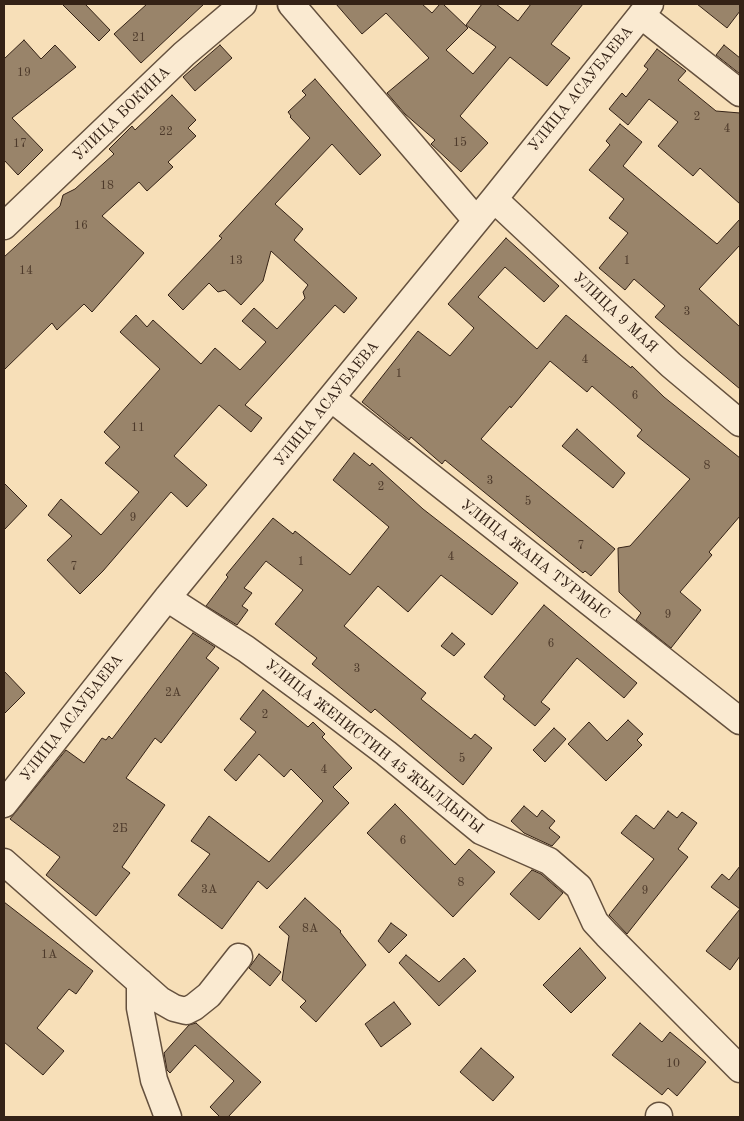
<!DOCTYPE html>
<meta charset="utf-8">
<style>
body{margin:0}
#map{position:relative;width:744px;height:1121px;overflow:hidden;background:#f7dfb8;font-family:"Old Standard TT",serif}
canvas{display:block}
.frame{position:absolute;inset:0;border:5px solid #342216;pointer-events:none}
</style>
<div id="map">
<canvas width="744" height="1121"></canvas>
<div class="frame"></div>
</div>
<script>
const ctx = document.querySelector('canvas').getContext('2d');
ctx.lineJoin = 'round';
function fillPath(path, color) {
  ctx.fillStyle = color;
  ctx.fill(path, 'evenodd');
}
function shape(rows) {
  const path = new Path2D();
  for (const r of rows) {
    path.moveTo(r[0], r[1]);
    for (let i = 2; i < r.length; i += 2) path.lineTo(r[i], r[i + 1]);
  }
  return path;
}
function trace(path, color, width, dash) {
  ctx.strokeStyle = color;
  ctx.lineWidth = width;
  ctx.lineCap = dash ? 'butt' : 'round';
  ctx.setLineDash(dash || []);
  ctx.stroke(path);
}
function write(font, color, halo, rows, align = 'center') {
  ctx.font = font + ' "Old Standard TT",serif';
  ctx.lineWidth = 4;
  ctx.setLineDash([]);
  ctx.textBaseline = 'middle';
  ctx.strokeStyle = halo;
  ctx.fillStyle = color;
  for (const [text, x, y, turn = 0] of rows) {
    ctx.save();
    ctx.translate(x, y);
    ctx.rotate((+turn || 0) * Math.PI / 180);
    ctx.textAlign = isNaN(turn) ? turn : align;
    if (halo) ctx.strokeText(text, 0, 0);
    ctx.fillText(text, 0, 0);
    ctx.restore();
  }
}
const building = shape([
 [62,4,85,4,110,30,99,41,62,4],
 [147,4,204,4,141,63,114,34,147,4],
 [336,4,422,4,432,13,440,4,443,4,468,28,446,50,473,74,496,47,466,25,482,4,496,4,518,21,531,4,583,4,551,44,570,58,547,86,510,57,460,116,488,143,461,172,431,144,435,140,405,114,387,93,429,58,386,13,362,34,336,4],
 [697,4,740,4,740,11,727,28,697,4],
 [24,40,41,59,55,45,76,67,12,118,43,150,18,175,4,160,4,59,24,40],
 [220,45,232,58,195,91,183,77,220,45],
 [724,45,740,58,740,74,716,55,724,45],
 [657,49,686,71,678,80,716,111,740,113,740,204,700,168,693,176,658,146,678,122,649,99,628,125,609,109,622,93,626,97,648,69,644,66,657,49],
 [315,79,381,155,360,175,332,144,275,204,303,229,294,240,357,298,344,313,335,305,245,405,262,418,251,432,219,405,174,456,207,485,187,507,171,492,103,571,80,594,47,560,72,536,48,515,61,499,101,535,139,492,105,463,120,447,104,432,160,369,120,332,136,315,147,327,153,320,201,364,215,348,240,370,266,342,242,321,254,308,277,329,305,298,303,292,308,285,271,251,263,281,241,305,225,290,218,292,209,283,183,310,168,295,222,238,219,236,310,138,290,117,291,116,288,112,306,95,302,91,315,79],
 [172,95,196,120,188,128,196,136,168,162,173,167,147,191,139,182,102,216,144,253,92,312,84,304,57,330,52,323,4,370,4,257,60,206,63,195,75,189,114,154,109,149,132,126,135,130,172,95],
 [620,124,642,142,623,166,717,244,740,219,740,245,699,289,740,327,740,389,655,317,665,306,634,279,625,290,599,268,628,233,609,218,624,199,589,170,610,145,606,141,620,124],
 [506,238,559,286,544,302,505,267,478,297,537,349,566,315,631,368,632,366,664,397,740,458,740,516,709,552,712,555,680,592,701,610,671,648,636,620,641,613,619,592,618,548,630,546,690,479,637,436,642,430,592,386,587,392,550,361,511,408,510,406,481,439,615,549,591,576,585,571,583,573,445,460,442,464,411,437,409,440,362,402,418,331,450,356,474,328,448,304,506,238],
 [577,429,625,473,613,488,562,446,577,429],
 [354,453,370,466,372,463,423,509,518,583,492,615,441,575,408,612,378,586,344,626,426,693,421,699,471,739,475,734,492,748,463,785,375,709,371,713,312,664,317,658,275,624,303,590,266,561,244,588,252,593,242,606,248,610,237,625,206,606,228,577,226,575,273,518,293,534,295,531,350,575,389,527,333,480,354,453],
 [4,483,27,506,4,530,4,483],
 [544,605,637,683,624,698,577,658,541,702,550,709,535,726,503,699,505,696,484,677,544,605],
 [193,633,215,647,206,658,219,668,161,743,155,738,126,778,165,805,122,867,130,873,96,916,46,875,60,857,10,819,66,750,84,763,102,738,106,740,109,736,112,739,193,633],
 [452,633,465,644,454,656,441,646,452,633],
 [4,671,25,693,4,714,4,671],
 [263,690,308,727,313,722,325,734,322,737,352,768,333,787,349,803,267,889,258,881,222,929,178,895,210,854,191,841,209,816,269,862,323,801,291,769,284,777,259,754,236,781,224,770,256,732,240,719,263,690],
 [628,720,643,734,637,740,642,745,606,781,568,744,589,722,607,741,628,720],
 [554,728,566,739,545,762,533,750,554,728],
 [395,804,455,865,469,849,495,872,453,917,367,833,395,804],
 [524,806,537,817,542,810,555,821,549,828,560,837,552,846,524,833,511,821,524,806],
 [668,811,677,818,682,812,697,823,678,849,688,857,627,934,609,915,654,859,621,833,636,815,654,829,668,811],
 [740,866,740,956,730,970,706,951,740,909,711,887,722,874,729,880,740,866],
 [532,870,541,874,563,893,539,920,510,894,532,870],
 [305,898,341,931,340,932,366,965,316,1022,300,1007,306,1001,282,980,289,936,279,927,305,898],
 [4,902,93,971,76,994,69,989,37,1028,64,1051,43,1075,4,1042,4,902],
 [391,923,407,935,389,953,378,941,391,923],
 [580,948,606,978,571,1013,543,985,580,948],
 [259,954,281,972,270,986,249,968,259,954],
 [406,955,439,982,464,958,476,971,439,1006,399,963,406,955],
 [394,1002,411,1024,381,1047,365,1024,394,1002],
 [196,1023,261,1082,228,1117,220,1117,210,1107,234,1081,195,1045,170,1073,167,1070,164,1053,189,1025,196,1023],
 [640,1023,662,1042,670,1032,706,1062,677,1096,668,1088,662,1095,612,1055,640,1023],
 [481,1048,514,1077,493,1101,460,1072,481,1048]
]);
fillPath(building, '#99846a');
trace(building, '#342216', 1);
const minor = shape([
 [291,4,476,220],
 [641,15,740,93],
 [494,199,671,365,740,423],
 [4,226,184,54,243,4],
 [331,398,740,721],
 [167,598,246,649,324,706,386,753,481,831,549,861,579,887,595,922,607,935,740,1069],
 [4,804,167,598,494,199,650,4],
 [4,862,160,1000,174,1008,186,1011,194,1007,209,995,239,957],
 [140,982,140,1008,154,1080,168,1117],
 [659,1116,659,1117]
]);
trace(minor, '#65513e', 29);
trace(minor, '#faead1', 26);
write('12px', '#4d3a2b', null, [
 ["21",139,38],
 ["19",24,73],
 ["2",697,117],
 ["4",727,129],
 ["22",166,132],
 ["15",460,143],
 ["17",20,144],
 ["18",107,186],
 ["16",81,226],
 ["13",236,261],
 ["1",627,261],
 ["14",26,271],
 ["3",687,312],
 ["4",585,360],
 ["1",399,374],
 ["6",635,396],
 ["11",138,428],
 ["8",707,466],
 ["3",490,481],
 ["2",381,487],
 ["5",528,502],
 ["9",133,518],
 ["7",581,546],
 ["4",451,557],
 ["1",301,562],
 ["7",74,567],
 ["9",668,615],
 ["6",551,644],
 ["3",357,669],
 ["2А",173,693],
 ["2",265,715],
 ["5",462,759],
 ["4",324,770],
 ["2Б",120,829],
 ["6",403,841],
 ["8",461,883],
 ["3А",209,890],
 ["9",645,891],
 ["8А",310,929],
 ["1А",49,955],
 ["10",673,1064]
]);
write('15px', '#342216', '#faead1', [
 ["УЛИЦА АСАУБАЕВА",581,89,-51],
 ["УЛИЦА БОКИНА",122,114,-44],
 ["УЛИЦА 9 МАЯ",615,313,43],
 ["УЛИЦА АСАУБАЕВА",327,404,-51],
 ["УЛИЦА ЖАНА ТУРМЫС",535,560,38],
 ["УЛИЦА АСАУБАЕВА",72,718,-52],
 ["УЛИЦА ЖЕНИСТИН 45 ЖЫЛДЫГЫ",374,747,38]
]);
</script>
